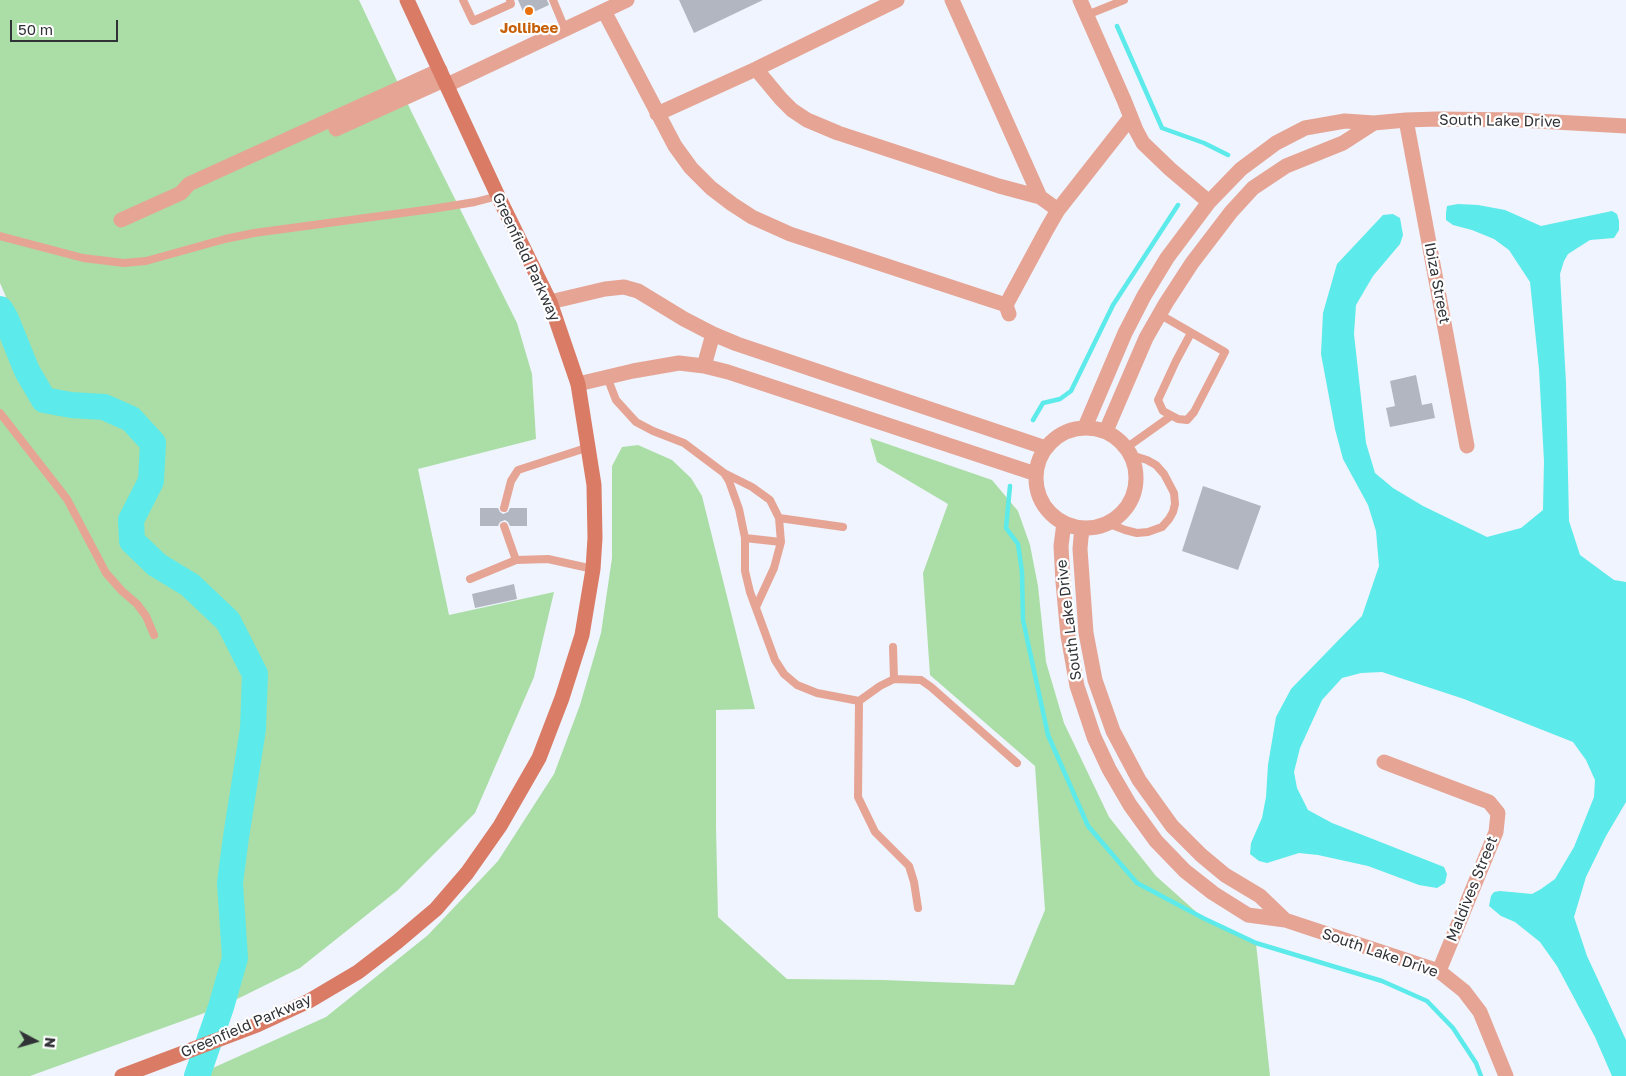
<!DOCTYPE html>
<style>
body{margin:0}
#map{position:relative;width:1626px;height:1076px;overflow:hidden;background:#eff4fe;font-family:"Golos Text",sans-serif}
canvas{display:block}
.north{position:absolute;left:10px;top:1016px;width:50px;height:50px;-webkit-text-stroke:4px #fff;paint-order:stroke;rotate:96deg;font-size:14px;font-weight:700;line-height:20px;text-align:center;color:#303236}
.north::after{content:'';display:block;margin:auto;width:18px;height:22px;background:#303236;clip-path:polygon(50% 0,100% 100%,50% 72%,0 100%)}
.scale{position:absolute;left:10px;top:20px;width:108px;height:22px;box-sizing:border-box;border:2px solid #303236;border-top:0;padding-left:6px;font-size:15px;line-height:18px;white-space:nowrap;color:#303236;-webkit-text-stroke:4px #fff;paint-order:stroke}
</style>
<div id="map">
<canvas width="1626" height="1076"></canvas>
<div class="north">N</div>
<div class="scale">50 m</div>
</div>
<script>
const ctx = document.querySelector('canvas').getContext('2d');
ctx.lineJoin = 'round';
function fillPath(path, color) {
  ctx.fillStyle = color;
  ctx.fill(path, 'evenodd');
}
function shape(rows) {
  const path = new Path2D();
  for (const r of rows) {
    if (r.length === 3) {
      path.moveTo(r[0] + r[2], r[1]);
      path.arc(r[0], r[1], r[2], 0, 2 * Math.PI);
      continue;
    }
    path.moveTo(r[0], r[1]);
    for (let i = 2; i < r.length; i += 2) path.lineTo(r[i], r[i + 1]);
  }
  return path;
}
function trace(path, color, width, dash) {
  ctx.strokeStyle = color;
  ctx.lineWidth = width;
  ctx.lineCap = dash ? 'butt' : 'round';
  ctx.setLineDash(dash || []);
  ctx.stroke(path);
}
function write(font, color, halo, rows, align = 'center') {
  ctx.font = font + ' "Golos Text",sans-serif';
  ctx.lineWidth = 4.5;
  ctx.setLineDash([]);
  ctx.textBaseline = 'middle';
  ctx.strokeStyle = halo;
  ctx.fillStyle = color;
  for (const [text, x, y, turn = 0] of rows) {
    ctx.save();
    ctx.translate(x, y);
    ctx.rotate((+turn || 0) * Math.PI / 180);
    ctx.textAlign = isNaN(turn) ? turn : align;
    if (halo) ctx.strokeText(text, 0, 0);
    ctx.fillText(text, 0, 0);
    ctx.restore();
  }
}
fillPath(shape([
 [0,0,359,0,412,113,517,323,532,374,536,439,418,469,449,615,554,592,534,677,475,813,398,890,300,968,221,1007,30,1076,0,1076,0,302,6,297,0,283],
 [870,438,992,480,1018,511,1030,545,1038,586,1046,662,1064,723,1109,817,1156,876,1203,918,1256,943,1270,1076,195,1076,326,1017,428,935,498,861,554,774,580,705,601,633,612,558,612,466,622,447,638,445,672,460,691,478,702,496,755,709,716,710,716,827,718,917,787,979,883,980,1014,985,1045,910,1035,766,930,675,923,573,948,504,877,462]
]), '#abdea6');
fillPath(shape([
 [1458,204,1478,205,1505,210,1541,226,1612,211,1617,214,1619,221,1619,230,1614,238,1590,240,1568,254,1564,261,1560,274,1566,383,1569,521,1580,555,1614,580,1626,582,1626,802,1606,836,1586,877,1574,917,1587,956,1626,1040,1626,1076,1612,1076,1595,1037,1557,966,1540,942,1515,922,1501,916,1489,906,1491,896,1494,892,1500,891,1532,894,1541,889,1555,879,1574,847,1594,797,1595,780,1586,760,1573,742,1464,699,1382,672,1361,673,1342,678,1322,700,1300,748,1294,772,1297,788,1308,810,1332,823,1444,867,1447,874,1445,883,1437,888,1419,885,1368,866,1318,855,1299,853,1267,863,1259,861,1250,854,1251,843,1262,818,1266,797,1268,765,1276,717,1291,689,1362,616,1379,566,1376,531,1368,505,1343,459,1335,429,1321,354,1323,313,1337,264,1383,215,1393,214,1400,218,1403,235,1400,244,1373,276,1356,305,1354,334,1366,443,1375,473,1393,488,1423,506,1487,537,1521,528,1543,510,1544,461,1539,369,1530,282,1509,250,1494,239,1472,230,1453,225,1446,220,1446,213,1447,206]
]), '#5ceaeb');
trace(shape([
 [1117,26,1162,128,1204,143,1228,155],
 [1033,420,1043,403,1060,399,1071,391,1113,305,1178,205],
 [1010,486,1006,528,1018,544,1022,572,1023,620,1048,735,1088,826,1137,883,1203,918,1256,943,1382,981,1427,1001,1453,1028,1476,1063,1481,1076]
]), '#5ceaeb', 4.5);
trace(shape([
 [0,309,6,319,27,371,44,400,71,405,104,407,131,419,153,443,151,481,131,520,132,541,157,565,190,585,228,621,255,674,253,729,236,837,230,883,235,958,221,1007,197,1076]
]), '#5ceaeb', 26);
fillPath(shape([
 [518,0,547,0,549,5,525,16],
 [679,0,763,0,694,33],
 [1416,375,1422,405,1432,403,1435,418,1390,427,1386,408,1395,406,1390,381],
 [1203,486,1261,506,1238,570,1182,551],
 [480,508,498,508,500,512,503,514,508,512,510,508,527,508,527,526,510,526,508,522,505,520,500,522,498,526,480,526],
 [514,584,517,599,475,608,472,594]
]), '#b2b6c0');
trace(shape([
 [463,0,473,21,511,4,510,0],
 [553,0,565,29],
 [1087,15,1124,0],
 [0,236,83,258,124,263,146,261,225,239,254,233,432,209,475,202,498,196],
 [1159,314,1225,352,1194,412,1187,420,1178,419,1163,411,1158,400,1176,361,1191,333],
 [607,377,616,400,636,422,653,431,684,443,724,473,729,481,739,509,745,538,745,571,750,592,775,660,784,674,797,685,817,693,859,701,880,686,894,679,921,680,931,687,1017,763],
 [0,413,67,499,106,573,122,591,137,604,146,616,154,635],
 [1126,448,1171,416],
 [724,473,752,487,770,500,779,518,781,542,774,568,756,607],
 [504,508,511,481,518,470,589,447],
 [779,518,843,527],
 [1107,523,1125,530,1137,533,1148,532,1162,527,1169,519,1173,512,1175,504,1174,493,1164,474,1156,465,1147,460,1131,455],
 [504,526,516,560],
 [745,538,781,542],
 [470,579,516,560,548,559,593,569],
 [893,647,894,679],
 [859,701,858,797,875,832,909,866,914,882,918,908]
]), '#e6a495', 8);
trace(shape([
 [952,0,1040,197],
 [1080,0,1124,100,1136,130,1143,143,1170,169,1209,202],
 [604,11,675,146,691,168,711,188,732,204,752,217,790,234,1006,305],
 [756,69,781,99,792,110,807,120,838,133,999,186,1040,197,1058,210],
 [447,85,627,0],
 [657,114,756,69,897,0],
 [1406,120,1467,446],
 [336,129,444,80],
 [121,220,181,193,189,184,440,70],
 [550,302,605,289,624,287,638,291,684,319,713,334,737,344,1046,448],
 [1009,314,1006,305,1047,229,1058,210,1131,117],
 [704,366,713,334],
 [578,384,633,371,679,363,704,366,728,372,1036,474],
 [1085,427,1125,333,1144,296,1167,258,1209,202,1241,169,1276,143,1305,128,1345,121,1374,123,1406,120,1438,119,1519,120,1626,126],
 [1086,478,50],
 [1106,431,1146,338,1166,303,1192,263,1231,212,1253,188,1286,166,1343,143,1374,123],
 [1064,523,1061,546,1063,582,1068,636,1077,686,1094,737,1109,769,1130,805,1156,841,1185,871,1213,893,1248,915,1285,920,1439,971,1464,991,1480,1012,1506,1076],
 [1083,528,1081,537,1080,549,1086,633,1095,680,1113,731,1139,780,1172,826,1201,855,1225,875,1260,896,1285,920],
 [1384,762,1489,802,1498,813,1496,832,1439,971]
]), '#e6a495', 15);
trace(shape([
 [122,1076,257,1025,309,1001,358,972,397,942,436,909,467,873,500,826,539,758,562,698,582,635,593,569,595,538,594,485,578,384,550,302,498,196,407,0]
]), '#da7b66', 15);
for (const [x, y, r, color] of [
 [529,11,5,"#e8710a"]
]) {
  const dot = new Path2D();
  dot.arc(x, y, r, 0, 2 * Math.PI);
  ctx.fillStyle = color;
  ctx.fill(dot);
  trace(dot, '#fff', 2);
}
write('bold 15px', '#c56008', '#fff', [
 ["Jollibee",529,28]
]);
write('15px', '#303236', '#fff', [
 ["South Lake Drive",1500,121,1],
 ["Greenfield Parkway",526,257,65],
 ["Ibiza Street",1437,283,79],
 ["South Lake Drive",1069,620,-97],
 ["Maldives Street",1472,889,-68],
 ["South Lake Drive",1380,953,19],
 ["Greenfield Parkway",246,1026,-23]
]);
</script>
